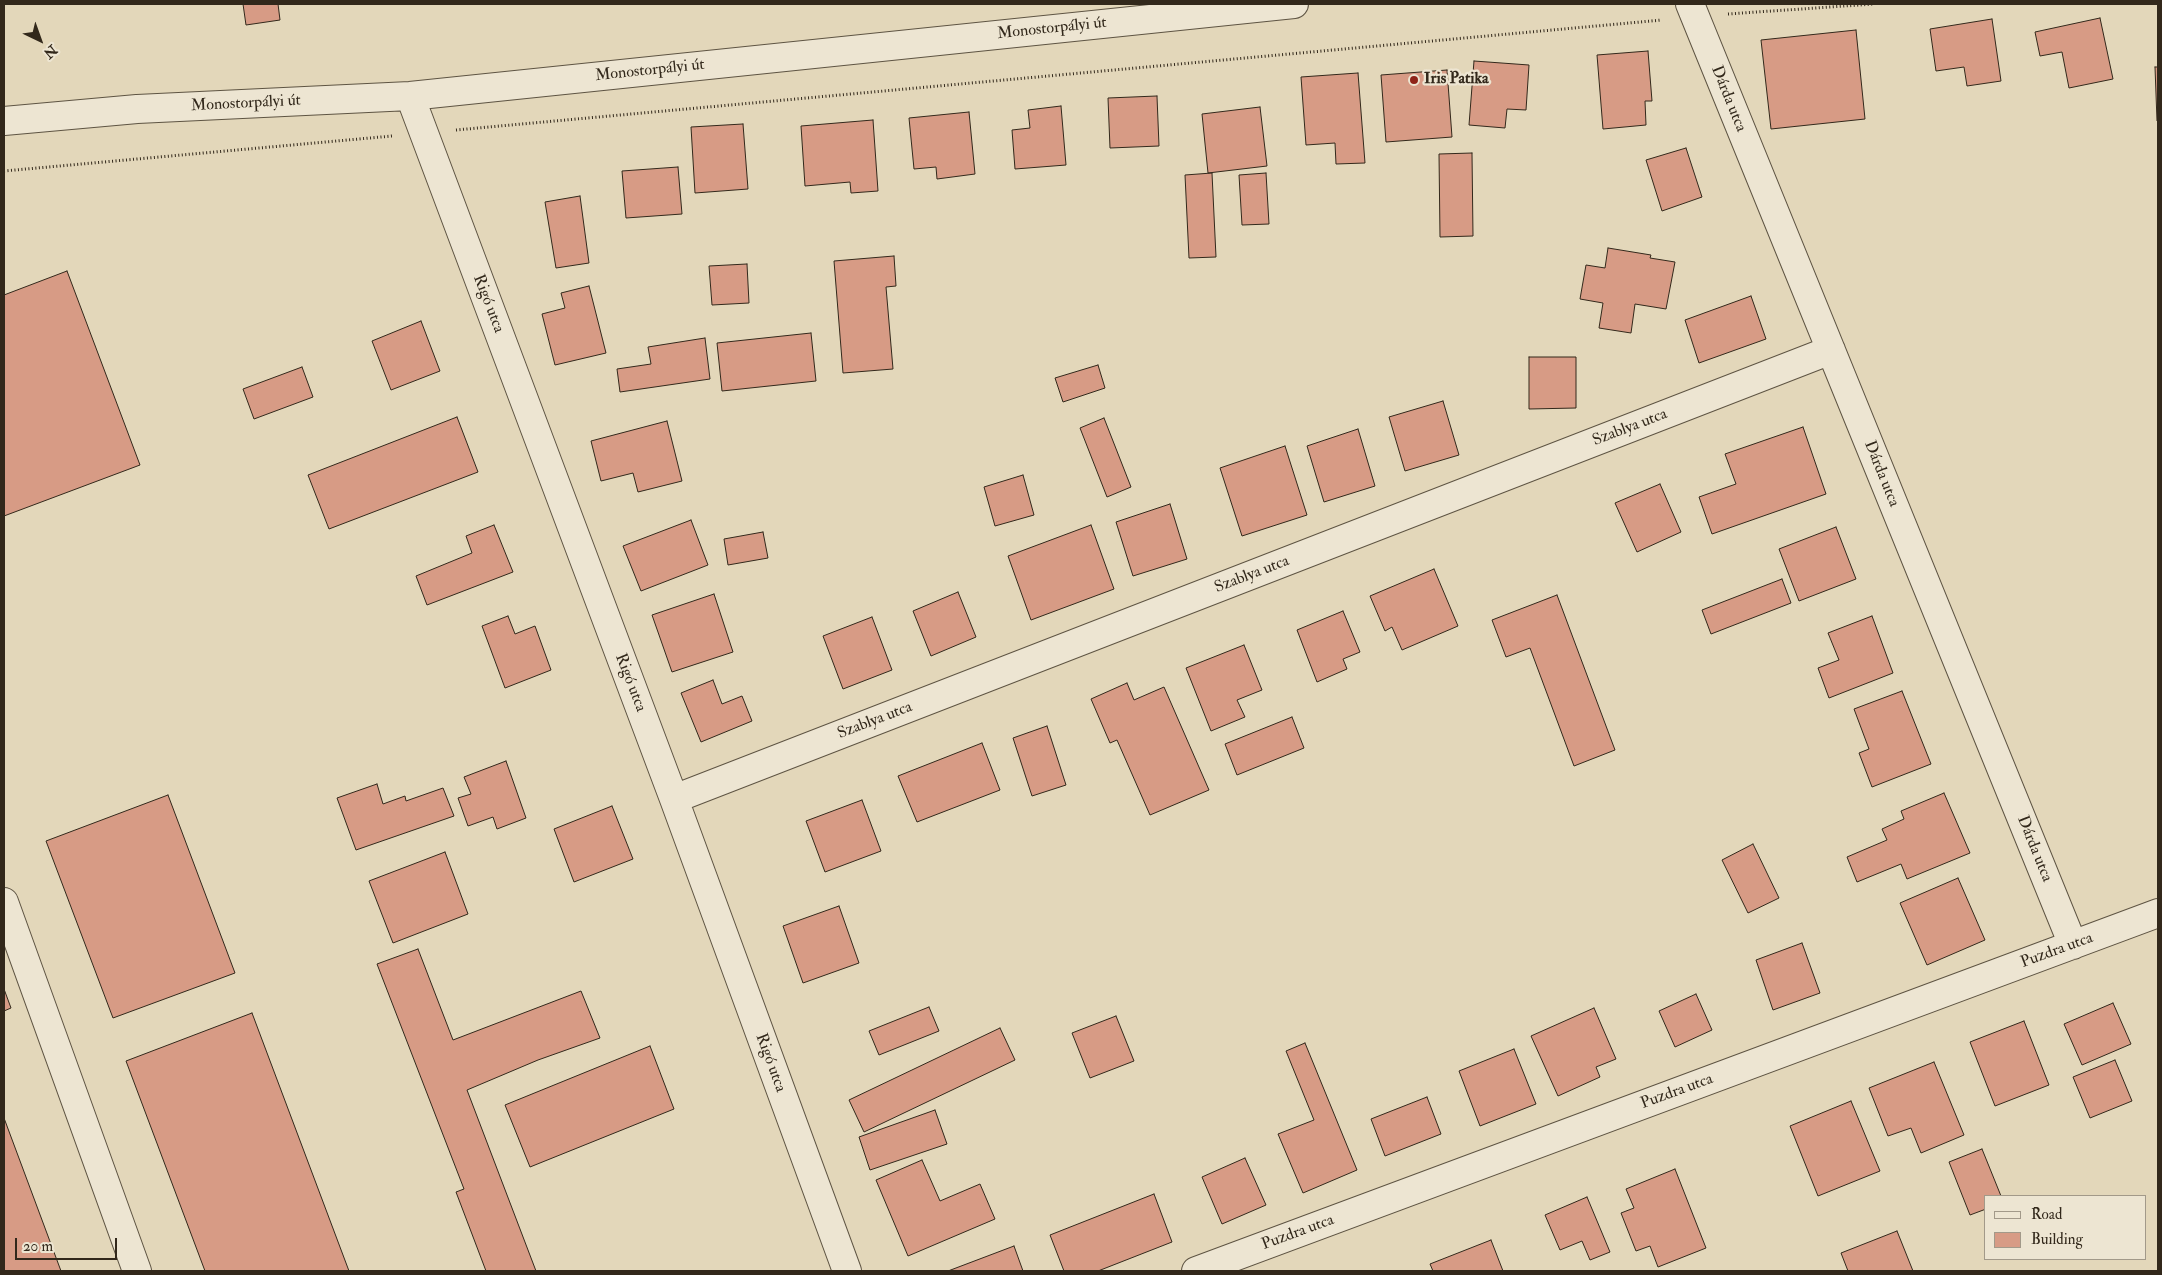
<!DOCTYPE html>
<meta charset="utf-8">
<style>
body{margin:0}
#map{position:relative;width:2162px;height:1275px;overflow:hidden;background:#e3d7ba;font-family:"IM FELL Double Pica",serif}
canvas{display:block}
.frame{position:absolute;inset:0;border:5px solid #32281b;pointer-events:none}
.legend{position:absolute;left:1984px;top:1195px;width:162px;height:65px;box-sizing:border-box;background:#ede5d2;border:1px solid #a29989;margin:0;padding:6px 9px;list-style:none;font-size:15px;color:#32281b}
.legend li{display:flex;align-items:center;gap:10px;height:25px}
.legend b{width:25px;border:1px solid #a29989}
.north{position:absolute;left:15px;top:15px;width:50px;height:50px;-webkit-text-stroke:4px #ede5d2;paint-order:stroke;rotate:138deg;font-size:14px;font-weight:700;line-height:20px;text-align:center;color:#32281b}
.north::after{content:'';display:block;margin:auto;width:18px;height:22px;background:#32281b;clip-path:polygon(50% 0,100% 100%,50% 72%,0 100%)}
.scale{position:absolute;left:15px;top:1238px;width:102px;height:22px;box-sizing:border-box;border:2px solid #32281b;border-top:0;padding-left:6px;font-size:15px;line-height:18px;white-space:nowrap;color:#32281b;-webkit-text-stroke:4px #ede5d2;paint-order:stroke}
</style>
<div id="map">
<canvas width="2162" height="1275"></canvas>
<div class="frame"></div>
<ul class="legend">
<li><b style="height:6px;background:#ede5d2"></b>Road</li>
<li><b style="height:14px;background:#d79b85"></b>Building</li>
</ul>
<div class="north">N</div>
<div class="scale">20 m</div>
</div>
<script>
const ctx = document.querySelector('canvas').getContext('2d');
ctx.lineJoin = 'round';
function fillPath(path, color) {
  ctx.fillStyle = color;
  ctx.fill(path, 'evenodd');
}
function shape(rows) {
  const path = new Path2D();
  for (const r of rows) {
    path.moveTo(r[0], r[1]);
    for (let i = 2; i < r.length; i += 2) path.lineTo(r[i], r[i + 1]);
  }
  return path;
}
function trace(path, color, width, dash) {
  ctx.strokeStyle = color;
  ctx.lineWidth = width;
  ctx.lineCap = dash ? 'butt' : 'round';
  ctx.setLineDash(dash || []);
  ctx.stroke(path);
}
function write(font, color, halo, rows, align = 'center') {
  ctx.font = font + ' "IM FELL Double Pica",serif';
  ctx.lineWidth = 4.5;
  ctx.setLineDash([]);
  ctx.textBaseline = 'middle';
  ctx.strokeStyle = halo;
  ctx.fillStyle = color;
  for (const [text, x, y, turn = 0] of rows) {
    ctx.save();
    ctx.translate(x, y);
    ctx.rotate((+turn || 0) * Math.PI / 180);
    ctx.textAlign = isNaN(turn) ? turn : align;
    if (halo) ctx.strokeText(text, 0, 0);
    ctx.fillText(text, 0, 0);
    ctx.restore();
  }
}
const building = shape([
 [243,4,278,4,280,20,246,25,243,4],
 [2100,18,2113,79,2069,88,2062,52,2040,56,2035,32,2100,18],
 [1992,19,2001,81,1967,86,1964,67,1936,71,1930,29,1992,19],
 [1856,30,1865,119,1771,129,1761,40,1856,30],
 [1648,51,1652,101,1645,101,1646,125,1603,129,1597,55,1648,51],
 [1474,61,1529,65,1526,110,1507,109,1505,128,1469,125,1474,61],
 [2155,67,2158,67,2158,120,2157,121,2155,67],
 [1447,70,1452,137,1386,142,1381,75,1447,70],
 [1358,73,1365,163,1336,164,1335,143,1306,145,1301,77,1358,73],
 [1157,96,1159,146,1110,148,1108,98,1157,96],
 [1061,106,1066,165,1015,169,1012,130,1030,128,1028,110,1061,106],
 [1260,107,1267,166,1208,173,1202,114,1260,107],
 [969,112,975,174,937,179,936,167,914,169,909,118,969,112],
 [873,120,878,191,851,193,850,182,805,186,801,126,873,120],
 [743,124,748,189,695,193,691,127,743,124],
 [1686,148,1702,197,1662,211,1646,160,1686,148],
 [1472,153,1473,236,1440,237,1439,154,1472,153],
 [678,167,682,214,626,218,622,171,678,167],
 [1212,173,1216,257,1189,258,1185,175,1212,173],
 [1266,173,1269,224,1242,225,1239,175,1266,173],
 [580,196,589,263,556,268,545,202,580,196],
 [1608,248,1651,255,1650,258,1675,262,1666,309,1635,304,1631,333,1599,328,1603,303,1580,299,1586,265,1605,268,1608,248],
 [894,256,896,286,886,287,893,369,843,373,834,261,894,256],
 [747,264,749,303,712,305,709,266,747,264],
 [67,271,140,465,4,516,4,295,67,271],
 [589,286,606,353,555,365,542,314,565,308,561,293,589,286],
 [1751,296,1766,339,1699,363,1685,320,1751,296],
 [421,321,440,371,391,390,372,341,421,321],
 [811,333,816,381,722,391,717,343,811,333],
 [705,338,710,379,620,392,617,369,651,364,648,347,705,338],
 [1529,357,1576,357,1576,408,1529,409,1529,357],
 [1098,365,1105,388,1063,402,1055,378,1098,365],
 [302,367,313,397,254,419,243,389,302,367],
 [1443,401,1459,455,1405,471,1389,417,1443,401],
 [457,417,478,472,329,529,308,475,457,417],
 [1104,418,1131,487,1107,497,1080,428,1104,418],
 [667,421,682,481,638,492,633,473,601,481,591,441,667,421],
 [1803,427,1826,494,1712,534,1699,497,1736,484,1725,454,1803,427],
 [1358,429,1375,486,1324,502,1307,446,1358,429],
 [1285,446,1307,515,1242,536,1220,468,1285,446],
 [1023,475,1034,515,995,526,984,487,1023,475],
 [1660,484,1681,532,1637,552,1615,503,1660,484],
 [1170,504,1187,559,1133,576,1116,522,1170,504],
 [691,520,708,565,641,591,623,546,691,520],
 [494,525,513,572,427,605,416,576,472,553,466,536,494,525],
 [1091,525,1114,589,1031,620,1008,556,1091,525],
 [1836,527,1856,579,1799,601,1779,549,1836,527],
 [763,532,768,558,728,565,724,539,763,532],
 [1434,569,1458,626,1402,650,1392,627,1385,631,1370,596,1434,569],
 [1782,579,1791,603,1711,634,1702,610,1782,579],
 [958,592,976,637,931,656,913,611,958,592],
 [714,594,733,652,672,672,652,615,714,594],
 [1557,595,1615,750,1574,766,1530,648,1506,657,1492,620,1557,595],
 [1343,611,1360,652,1343,659,1347,669,1317,682,1297,630,1343,611],
 [508,616,515,634,535,626,551,670,505,688,482,626,508,616],
 [1872,616,1893,673,1829,698,1818,668,1839,660,1828,633,1872,616],
 [872,617,892,670,843,689,823,636,872,617],
 [1244,645,1262,690,1237,700,1245,717,1211,731,1186,668,1244,645],
 [713,680,722,704,742,696,752,721,701,742,681,693,713,680],
 [1127,683,1134,700,1164,687,1209,790,1150,815,1117,740,1110,743,1091,699,1127,683],
 [1902,691,1931,764,1872,787,1859,753,1869,749,1854,709,1902,691],
 [1292,717,1304,748,1237,775,1225,744,1292,717],
 [1047,726,1066,785,1032,796,1013,738,1047,726],
 [982,743,1000,790,917,822,898,776,982,743],
 [506,761,526,818,497,829,493,817,468,826,458,798,471,794,464,777,506,761],
 [377,784,383,804,405,796,406,801,443,788,454,816,356,850,337,798,377,784],
 [1944,793,1970,853,1907,879,1901,864,1857,882,1847,857,1887,840,1882,829,1904,819,1901,811,1944,793],
 [168,795,235,973,113,1018,46,841,168,795],
 [862,800,881,851,825,872,806,821,862,800],
 [612,806,633,859,574,882,554,829,612,806],
 [1753,844,1779,898,1748,913,1722,860,1753,844],
 [445,852,468,914,393,943,369,881,445,852],
 [1958,878,1985,940,1927,965,1900,903,1958,878],
 [839,906,859,963,803,983,783,926,839,906],
 [1802,943,1820,993,1773,1010,1756,960,1802,943],
 [418,949,453,1040,581,991,600,1038,538,1060,467,1090,536,1271,486,1271,456,1192,464,1189,377,964,418,949],
 [4,989,11,1008,4,1011,4,989],
 [1696,994,1712,1030,1675,1047,1659,1011,1696,994],
 [2113,1003,2131,1044,2082,1065,2064,1024,2113,1003],
 [929,1007,939,1031,879,1055,869,1031,929,1007],
 [1594,1008,1616,1059,1596,1067,1600,1077,1558,1096,1531,1036,1594,1008],
 [252,1013,349,1271,205,1271,126,1061,252,1013],
 [1116,1016,1134,1061,1090,1078,1072,1033,1116,1016],
 [2024,1021,2049,1085,1995,1106,1970,1042,2024,1021],
 [1000,1028,1015,1060,864,1132,849,1100,1000,1028],
 [1305,1043,1357,1170,1303,1193,1278,1134,1314,1120,1286,1051,1305,1043],
 [650,1046,674,1109,530,1167,505,1105,650,1046],
 [1514,1049,1536,1104,1480,1126,1459,1071,1514,1049],
 [2115,1060,2132,1101,2090,1118,2073,1077,2115,1060],
 [1934,1062,1964,1135,1921,1153,1911,1128,1888,1136,1869,1088,1934,1062],
 [1427,1097,1441,1134,1385,1156,1371,1119,1427,1097],
 [1851,1101,1880,1171,1818,1196,1790,1126,1851,1101],
 [935,1110,947,1144,870,1170,859,1137,935,1110],
 [4,1118,61,1271,4,1271,4,1118],
 [1982,1149,2001,1196,1986,1196,1986,1209,1970,1215,1949,1162,1982,1149],
 [1245,1158,1266,1205,1222,1224,1202,1177,1245,1158],
 [922,1160,940,1201,980,1184,995,1219,908,1256,876,1180,922,1160],
 [1675,1169,1706,1248,1658,1267,1650,1246,1636,1251,1621,1213,1634,1208,1626,1189,1675,1169],
 [1154,1194,1172,1242,1098,1271,1064,1271,1050,1235,1154,1194],
 [1587,1197,1610,1252,1590,1260,1582,1241,1560,1250,1545,1215,1587,1197],
 [1897,1231,1913,1271,1848,1271,1841,1253,1897,1231],
 [1491,1240,1503,1271,1433,1271,1430,1264,1491,1240],
 [1014,1246,1023,1271,948,1271,1014,1246]
]);
fillPath(building, '#d79b85');
trace(building, '#32281b', 1);
const minor = shape([
 [1690,4,2073,945],
 [410,96,674,799,847,1271],
 [4,121,137,109,410,96,1294,4],
 [674,799,1831,350],
 [4,902,137,1271],
 [1196,1271,2158,913]
]);
trace(minor, '#5e5443', 30);
trace(shape([
 [1728,14,1874,4],
 [456,130,1662,20],
 [4,171,392,136]
]), '#32281b', 3, [1, 2.5]);
trace(minor, '#ede5d2', 28);
for (const [x, y, r, color] of [
 [1414,80,5,"#8f2418"]
]) {
  const dot = new Path2D();
  dot.arc(x, y, r, 0, 2 * Math.PI);
  ctx.fillStyle = color;
  ctx.fill(dot);
  trace(dot, '#ede5d2', 2);
}
write('16px', '#32281b', '#ede5d2', [
 ["Monostorpályi út",1052,29,-6],
 ["Monostorpályi út",650,71,-6],
 ["Dárda utca",1728,99,68],
 ["Monostorpályi út",246,104,-3],
 ["Rigó utca",488,304,69],
 ["Szablya utca",1630,428,-21],
 ["Dárda utca",1881,474,68],
 ["Szablya utca",1252,575,-21],
 ["Rigó utca",630,683,69],
 ["Szablya utca",875,721,-21],
 ["Dárda utca",2034,849,68],
 ["Puzdra utca",2057,951,-20],
 ["Rigó utca",770,1063,70],
 ["Puzdra utca",1677,1092,-20],
 ["Puzdra utca",1298,1233,-20]
]);
write('bold 16px', '#32281b', '#ede5d2', [
 ["Iris Patika",1424,80]
], 'left');
</script>
